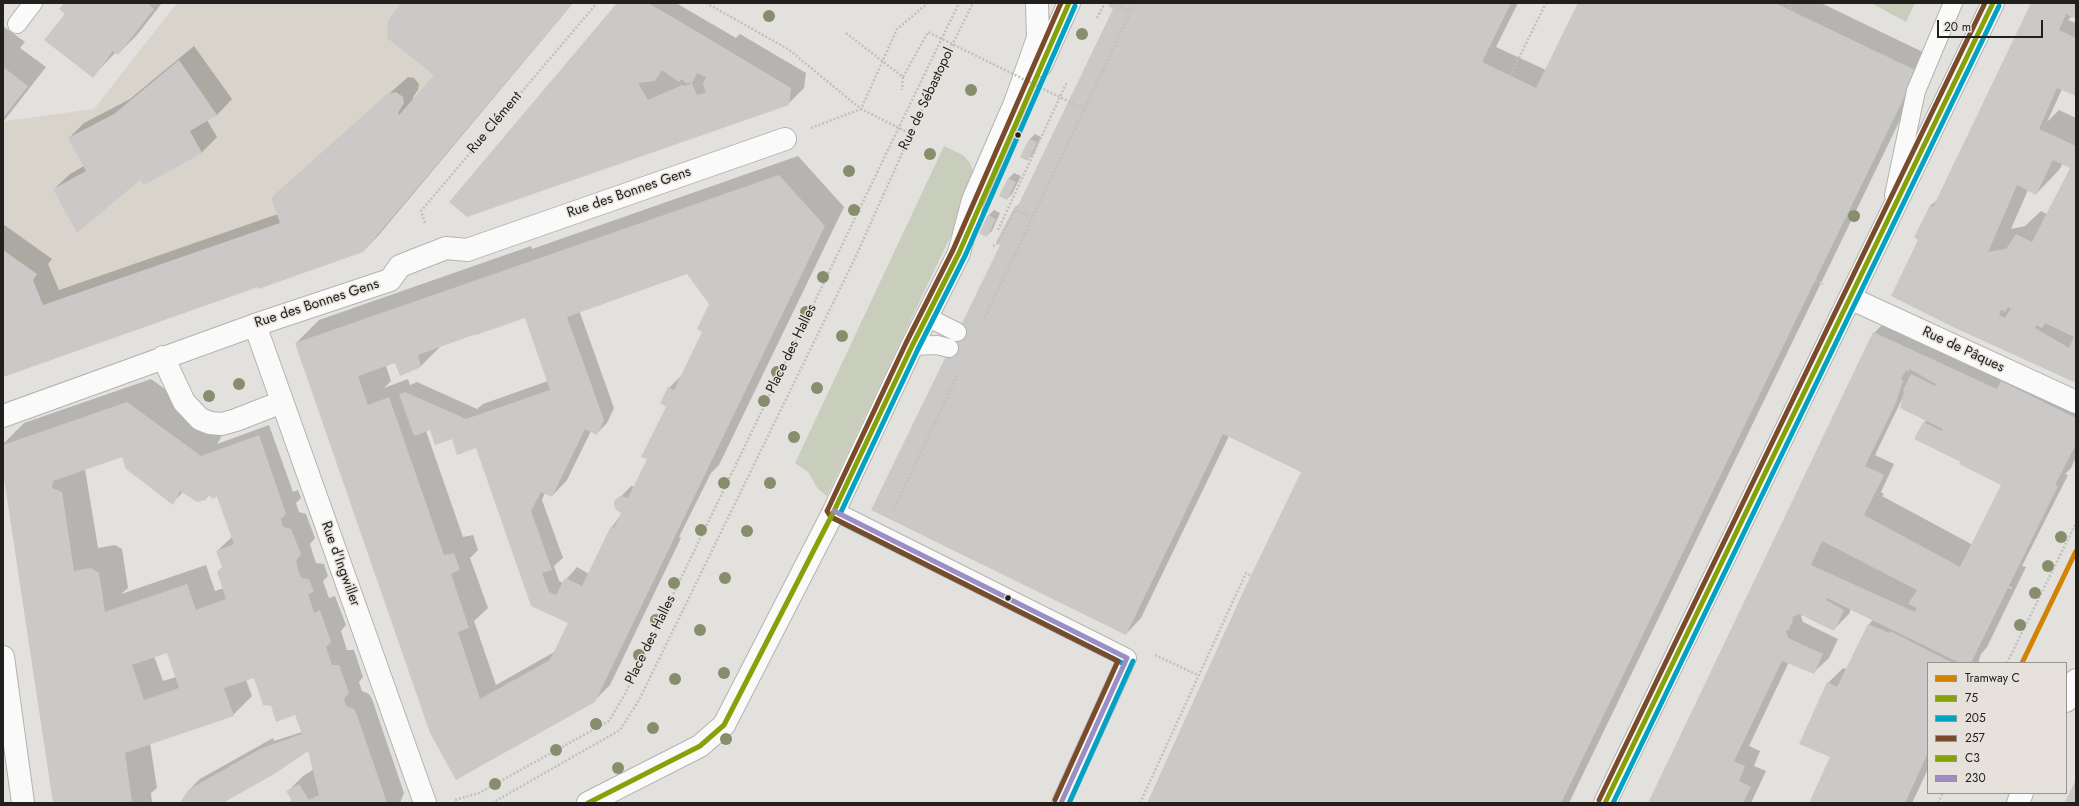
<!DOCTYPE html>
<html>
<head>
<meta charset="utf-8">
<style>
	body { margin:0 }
	#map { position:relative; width:2079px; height:806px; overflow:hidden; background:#e3e1de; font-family:Jost,sans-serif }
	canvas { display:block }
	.frame { position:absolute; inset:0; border:4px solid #21201d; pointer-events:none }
	.legend { position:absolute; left:1927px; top:662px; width:140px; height:132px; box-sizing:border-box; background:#e6e2db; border:1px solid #97948f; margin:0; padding:5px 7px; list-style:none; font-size:12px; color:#21201d }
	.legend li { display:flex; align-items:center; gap:8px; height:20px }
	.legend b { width:20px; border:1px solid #97948f }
	.scale { position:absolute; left:1937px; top:20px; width:106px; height:18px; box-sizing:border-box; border:2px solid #21201d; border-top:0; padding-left:5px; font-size:12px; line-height:14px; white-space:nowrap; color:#21201d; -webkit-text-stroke:3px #e6e2db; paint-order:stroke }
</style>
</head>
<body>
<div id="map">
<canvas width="2079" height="806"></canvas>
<div class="frame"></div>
<ul class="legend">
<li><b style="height:5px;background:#d38304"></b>Tramway C</li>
<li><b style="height:5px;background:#86a209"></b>75</li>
<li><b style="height:5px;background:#02a2c5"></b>205</li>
<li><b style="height:5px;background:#7a4b2a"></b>257</li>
<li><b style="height:5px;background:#86a209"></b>C3</li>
<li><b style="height:5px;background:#9b8ec4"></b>230</li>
</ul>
<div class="scale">20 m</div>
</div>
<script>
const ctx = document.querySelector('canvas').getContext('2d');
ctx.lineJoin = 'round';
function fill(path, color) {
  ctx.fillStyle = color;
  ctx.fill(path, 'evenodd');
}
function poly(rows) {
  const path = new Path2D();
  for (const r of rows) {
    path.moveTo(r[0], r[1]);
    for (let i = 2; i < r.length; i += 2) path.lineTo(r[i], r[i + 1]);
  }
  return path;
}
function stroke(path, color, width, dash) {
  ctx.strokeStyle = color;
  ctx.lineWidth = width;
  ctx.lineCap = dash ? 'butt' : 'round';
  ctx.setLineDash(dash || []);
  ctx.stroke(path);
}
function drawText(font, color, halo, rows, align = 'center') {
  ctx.font = font + ' Jost,sans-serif';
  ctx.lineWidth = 3;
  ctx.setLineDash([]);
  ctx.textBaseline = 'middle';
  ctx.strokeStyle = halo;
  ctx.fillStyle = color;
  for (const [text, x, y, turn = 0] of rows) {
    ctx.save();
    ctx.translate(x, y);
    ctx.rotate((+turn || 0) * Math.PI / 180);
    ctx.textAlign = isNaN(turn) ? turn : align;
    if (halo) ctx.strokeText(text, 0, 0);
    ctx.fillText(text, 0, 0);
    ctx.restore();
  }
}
fill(poly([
	[177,3,573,3,363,252,258,289,257,287,3,377,3,124,5,121,94,109]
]), '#d8d4cb');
fill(poly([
	[1871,3,1915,3,1906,22],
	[944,146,963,155,970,163,975,176,973,189,827,496,818,489,808,472,795,463]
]), '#c9cdbb');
fill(poly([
	[65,3,162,3,137,35,118,54,116,52,93,76,66,14],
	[402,3,573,3,378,236,363,251,259,286,3,376,3,224,52,259,48,264,59,290,278,214,272,198,288,183,408,77,414,78,419,84,418,90,413,97,414,100,436,75],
	[618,3,676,3,736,38,740,34,806,73,804,88,788,104,467,216],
	[1111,3,1518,3,1496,47,1546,70,1579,3,1821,3,1931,56,1569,803,1149,803,1302,472,1229,436,1141,618,1126,634,1002,244,1016,207,1022,201,1114,8],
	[2033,3,2076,3,2076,18,2072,16,2068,20,2076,23,2076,95,2062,89,2047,122,2059,110,2076,118,2076,382,2020,356,1916,237,1930,206,1938,199],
	[2063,163,2072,167,2047,214,2041,211,2025,226,2011,229,2028,190,2036,194,2059,170],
	[3,26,25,42,20,48,46,67,3,122],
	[194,46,232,99,217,115,207,120,217,137,202,152,144,183,140,178,54,189,70,174,84,166,69,138,84,123,130,99],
	[1035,134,1041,137,1033,155,1027,160,1021,157,1030,139],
	[798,156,844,207,719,465,711,473,679,537,681,538,610,685,594,701,457,778,296,343,319,320,531,246,532,249],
	[687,273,710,304,704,331,682,375,669,388,668,406,648,459,635,487,631,486,614,504,617,510,622,513,612,527,589,574,577,567,563,583,559,581,554,566,563,558,542,500,545,493,552,496,567,480,591,431,597,433,607,423,614,408,579,310],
	[526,317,548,381,483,404,477,409,417,382,410,385,408,379,384,388,391,381,386,366,396,362,421,366,441,346],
	[431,429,477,446,532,606,569,623,556,651,496,685,474,621,488,608,470,558,478,550,473,535,463,537,426,431],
	[1014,173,1021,176,1012,194,1007,199,1000,196,1009,178],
	[994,210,1000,213,992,231,986,236,980,233,989,215],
	[1885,322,2076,395,2076,457,2071,468,2065,474,2068,475,2022,566,2026,567,1987,647,1981,654,1978,663,1928,663,1928,769,1912,803,1810,803,1831,757,1828,683,1843,668,1847,669,1869,624,1873,620,1851,609,1849,614,1834,629,1803,615,1801,616,1803,622,1838,639,1829,658,1813,673,1789,662,1749,746,1760,751,1754,766,1766,771,1751,803,1649,803,1874,333],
	[1902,399,1926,420,1924,423,1962,461,2002,484,1973,545,1882,496,1884,494,1881,492,1894,464,1875,455],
	[1962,563,2012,588,2012,589,1961,565],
	[151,379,224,432,217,444,269,425,293,492,298,490,301,498,296,503,299,512,306,514,315,538,310,544,313,554,316,563,324,564,328,576,323,581,329,598,335,596,346,625,341,631,347,650,354,650,363,677,359,682,362,691,369,694,372,699,404,793,400,803,288,803,293,800,288,791,303,776,314,769,308,750,221,803,181,803,189,790,200,779,273,738,274,741,302,732,296,714,272,705,255,677,246,680,252,696,233,715,150,743,157,788,151,793,152,803,54,803,3,465,3,444,24,423],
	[123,456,172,503,183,492,205,500,210,494,218,496,233,536,217,551,223,567,224,588,215,591,206,565,121,594,128,588,122,549,115,545,98,548,85,469],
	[168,652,176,677,163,681,154,656]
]), '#0003');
fill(poly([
	[64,3,151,3,149,5,154,9,118,55,113,51,93,78,44,40,65,14,59,9],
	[401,3,573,3,363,252,258,289,258,287,3,377,3,250,37,274,33,280,43,305,280,223,271,198,387,94,396,92,403,97,404,103,398,113,399,115,434,75,387,38,388,20],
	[617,3,648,3,696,31,791,88,789,105,467,217,449,202],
	[662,70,679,82,681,79,686,83,692,83,685,86,682,85,648,100,638,83,655,81],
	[697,73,706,77,703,84,706,93,697,95,692,83],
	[1110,3,1511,3,1482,62,1536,88,1578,3,1775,3,1917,71,1561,803,1147,803,1244,590,1301,472,1223,434,1126,635,871,510,1000,245,996,242,1015,206,1017,208,1113,9,1108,6],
	[2031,3,2076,3,2076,19,2066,14,2059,30,2076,38,2076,96,2057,88,2039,129,2076,146,2076,383,1953,327,1891,296,1918,240,1914,237,1930,206,1933,207],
	[2053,160,2070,168,2032,242,2016,234,2006,249,1988,252,2017,185,2036,195],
	[2008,307,2011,309,2005,318,1999,315,2001,310,2005,312],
	[2045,323,2074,337,2069,348,2035,328,2036,325,2042,328],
	[179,60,217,115,190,131,202,153,144,185,140,180,77,233,53,189,86,171,68,138,114,114],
	[3,67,28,86,3,118],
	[1029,139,1037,142,1028,161,1020,157],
	[779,175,825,226,595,702,456,780,430,733,295,343],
	[687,274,709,304,697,329,702,332,674,390,668,387,660,403,666,407,641,457,647,459,628,498,620,496,614,501,615,509,621,513,614,528,611,526,582,586,565,578,556,595,549,592,542,573,552,570,531,511,541,492,552,497,585,429,597,435,604,420,567,317],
	[525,318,550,390,466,419,405,392,399,394,414,436,430,430,435,445,452,439,457,455,476,448,531,606,568,623,550,660,480,699,458,632,469,628,451,574,460,570,454,553,444,555,389,397,368,405,358,376,395,363,400,376,421,367,418,355,475,334,476,335],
	[1008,178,1016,182,1007,200,999,196],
	[988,215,996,219,987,237,979,233],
	[1873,332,1997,389,2001,381,2076,418,2076,444,2055,485,2058,486,1971,663,1960,663,1827,598,1826,600,1844,610,1834,631,1799,614,1792,617,1793,620,1789,630,1786,630,1788,638,1823,654,1814,674,1782,661,1734,761,1745,766,1739,781,1751,787,1743,803,1648,803],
	[1910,369,1936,384,1935,386,1911,374,1903,390,1904,391,1900,408,1943,429,1942,431,1923,422,1914,439,1961,462,1959,464,2001,485,1960,567,1864,515,1884,475,1865,466,1895,405,1903,381,1901,379,1906,370,1908,372],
	[1822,541,1917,590,1908,604,1917,608,1915,612,1811,565],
	[127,402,201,456,259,435,286,514,281,519,283,527,291,529,301,554,296,561,298,569,301,578,309,579,314,592,308,594,314,613,320,610,331,642,326,647,332,665,339,665,349,693,344,698,346,706,354,709,357,715,387,803,293,803,286,791,299,784,309,800,319,795,308,751,276,773,223,803,180,803,188,790,262,748,302,734,295,715,276,722,271,706,263,705,254,678,224,688,234,716,125,753,132,803,53,803,3,472,3,445],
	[122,457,126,469,173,505,180,491,197,502,205,500,209,494,212,499,217,497,234,544,216,551,222,567,217,572,226,599,196,610,187,584,105,612,99,573,91,568,74,571,62,492,52,488,53,481],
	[167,653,179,688,144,700,132,665],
	[1868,624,1889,633,1890,631,1953,663,1928,663,1928,753,1905,803,1809,803,1830,757,1799,744,1827,682,1837,687],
	[2076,779,2076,803,2064,803,2069,794]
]), '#cbc9c7');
const service = poly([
	[17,24,33,3],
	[1894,195,1916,91,1953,3],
	[927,317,957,332],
	[912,346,937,345,949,348],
	[834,511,1127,658,1061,803]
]);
const pedestrian = poly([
	[1850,298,2076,402],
	[255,325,390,280,400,266,446,248,467,250,785,139]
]);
const minor = poly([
	[1041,65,1069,3],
	[163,357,184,402,200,419,210,423,222,424,236,420,282,402],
	[3,416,255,325,425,803],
	[3,657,23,803],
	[588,803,700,746,724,725,834,511,912,346,959,253,973,200,1015,103,1038,38,1037,3],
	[1605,803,1993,3]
]);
const tertiary = poly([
	[2066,701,2076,680],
	[2018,803,2022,793]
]);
stroke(service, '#b4b3b0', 20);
stroke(pedestrian, '#b4b3b0', 24);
stroke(minor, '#b4b3b0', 24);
stroke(tertiary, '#b4b3b0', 24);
stroke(poly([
	[706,3,788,49,861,109,911,134],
	[1113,3,1131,12],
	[1789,3,1791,11],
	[1097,18,1105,3],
	[846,33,903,77,902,90],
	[1510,76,1546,3],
	[811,128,861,109,897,29,928,3],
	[425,223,421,211,597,3],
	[998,230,1067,82],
	[993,246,998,243,1015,210,1032,218],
	[1815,280,1823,284],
	[983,321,1135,3],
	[893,511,958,374],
	[1155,655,1198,675],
	[2007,663,2076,523],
	[455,800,479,793,609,721,625,694,959,3],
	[492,803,620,730,639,700,855,258,940,69,973,3],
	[1140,803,1246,573,1251,576],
	[1938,803,1943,793]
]), '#c0c0be', 2.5, [2, 2]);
stroke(service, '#fbfafa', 18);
stroke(pedestrian, '#fbfafa', 22);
stroke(minor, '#fbfafa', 22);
stroke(tertiary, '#fbfafa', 22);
stroke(poly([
	[903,77,928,32,1084,109]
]), '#c0c0be', 2.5, [2, 2]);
stroke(poly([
	[1605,803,1993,3]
]), '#86a209', 5);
stroke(poly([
	[840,514,918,349,965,256,1075,6],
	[831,517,1124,664],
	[1069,803,1133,661],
	[1613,803,1999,6]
]), '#02a2c5', 5);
stroke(poly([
	[1055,800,1118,661,831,517,827,511,906,343,953,250,1061,3],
	[1599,800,1985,3]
]), '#7a4b2a', 5);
stroke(poly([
	[588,803,700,746,724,725,834,511,912,346,959,253,1069,3]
]), '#86a209', 5);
stroke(poly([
	[834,511,1127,658],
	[1061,803,1127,658]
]), '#9b8ec4', 5);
stroke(poly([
	[2022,663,2076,551]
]), '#d38304', 5);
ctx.fillStyle = '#888d6e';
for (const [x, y] of [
	[769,16],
	[1082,34],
	[971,90],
	[930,154],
	[849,171],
	[854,210],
	[1854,216],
	[823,277],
	[806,312],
	[842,336],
	[777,372],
	[239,384],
	[817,388],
	[209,396],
	[764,401],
	[794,437],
	[724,483],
	[770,483],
	[701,530],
	[747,531],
	[2061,537],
	[2048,566],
	[725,578],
	[674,583],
	[2035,593],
	[656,620],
	[2020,625],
	[700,630],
	[639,655],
	[724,673],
	[675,679],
	[596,724],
	[653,728],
	[726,739],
	[556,750],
	[618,768],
	[495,784]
]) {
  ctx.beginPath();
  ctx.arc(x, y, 6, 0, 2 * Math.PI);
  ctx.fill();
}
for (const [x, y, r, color] of [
	[1018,135,3.5,"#21201d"],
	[1008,598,3.5,"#21201d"]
]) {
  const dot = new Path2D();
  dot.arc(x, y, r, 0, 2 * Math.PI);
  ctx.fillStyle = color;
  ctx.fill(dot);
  stroke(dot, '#e6e2db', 1.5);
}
drawText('14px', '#21201d', '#e6e2db', [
	["Rue de Sébastopol",927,99,-65],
	["Rue Clément",495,123,-50],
	["Rue des Bonnes Gens",629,193,-19],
	["Rue des Bonnes Gens",317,304,-18],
	["Place des Halles",792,349,-64],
	["Rue de Pâques",1963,350,25],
	["Rue d'Ingwiller",340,564,70],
	["Place des Halles",651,640,-64]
]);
</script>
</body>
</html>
